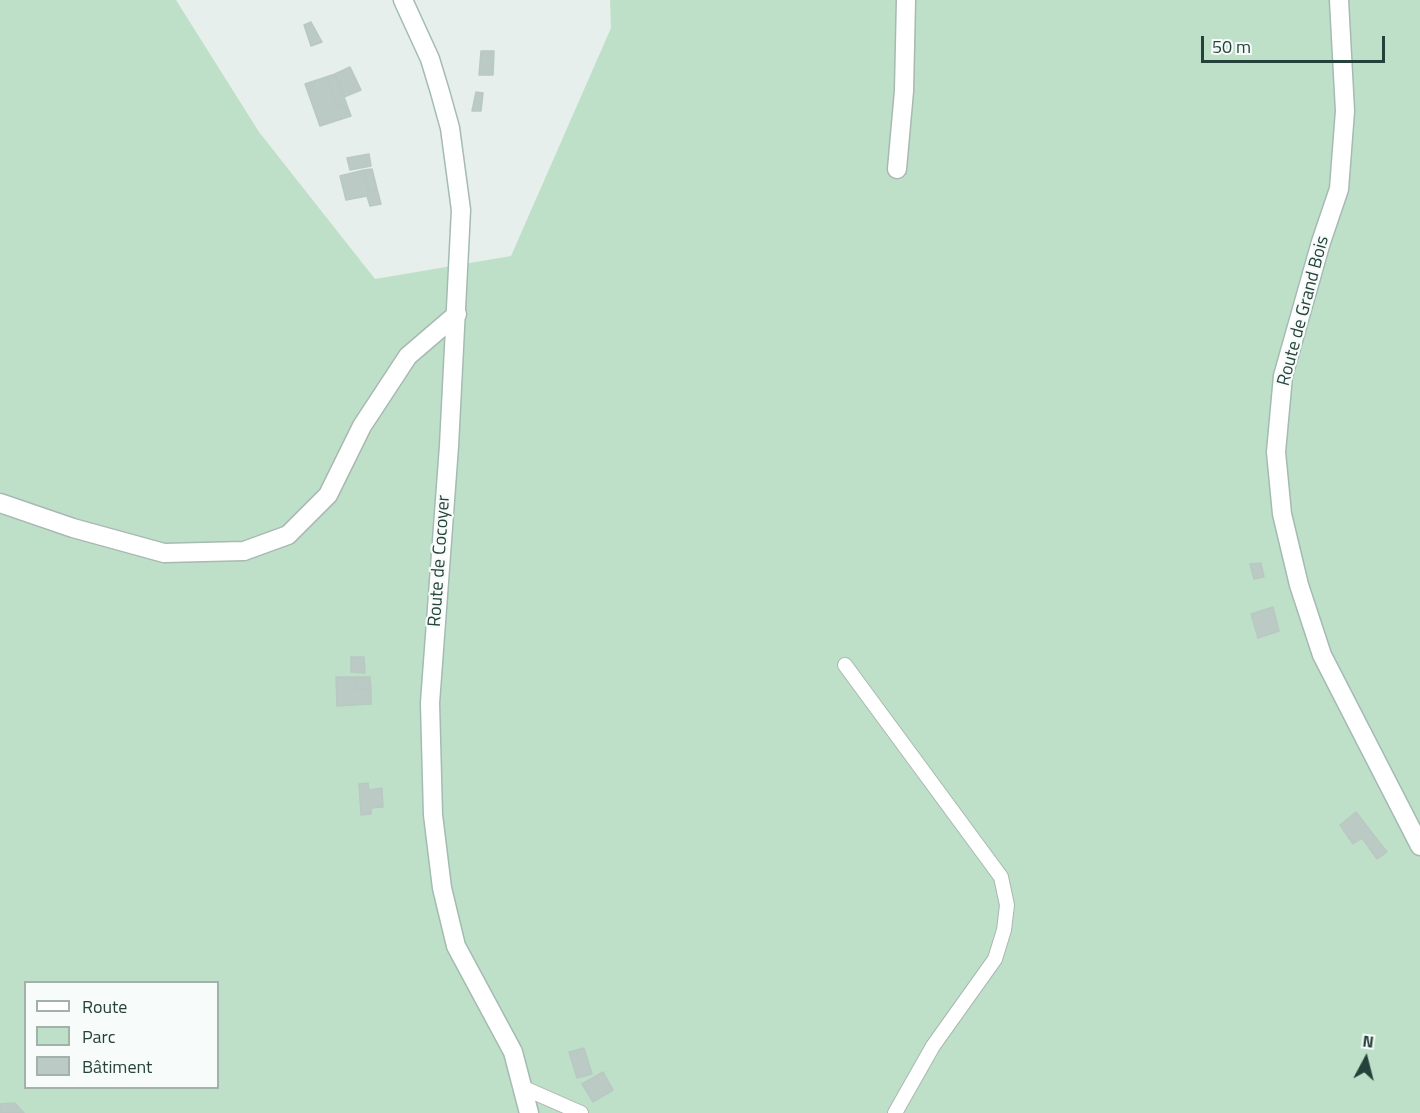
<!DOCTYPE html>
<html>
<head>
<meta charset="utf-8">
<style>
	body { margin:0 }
	#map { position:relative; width:1420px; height:1113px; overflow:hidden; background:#e6efeb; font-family:"Titillium Web",sans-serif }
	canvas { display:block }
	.legend { position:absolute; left:24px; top:981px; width:195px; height:108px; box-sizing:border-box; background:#f7fbf9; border:2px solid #a3b1ad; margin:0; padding:8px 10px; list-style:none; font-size:18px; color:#24423a }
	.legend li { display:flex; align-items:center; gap:12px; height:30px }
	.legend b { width:30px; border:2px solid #a3b1ad }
	.north { position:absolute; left:1336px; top:1029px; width:60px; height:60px; -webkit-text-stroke:4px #f7fbf9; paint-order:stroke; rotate:7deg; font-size:16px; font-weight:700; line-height:24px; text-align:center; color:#24423a }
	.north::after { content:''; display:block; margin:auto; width:21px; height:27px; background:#24423a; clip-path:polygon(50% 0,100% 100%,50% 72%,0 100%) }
	.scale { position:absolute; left:1201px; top:36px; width:184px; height:27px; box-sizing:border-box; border:3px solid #24423a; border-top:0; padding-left:8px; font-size:18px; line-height:21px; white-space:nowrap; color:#24423a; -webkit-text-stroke:4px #f7fbf9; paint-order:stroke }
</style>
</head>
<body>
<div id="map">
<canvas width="1420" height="1113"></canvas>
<ul class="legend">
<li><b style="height:8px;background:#fff"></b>Route</li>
<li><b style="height:16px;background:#bfe0c8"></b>Parc</li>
<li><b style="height:16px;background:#bbcac4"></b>Bâtiment</li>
</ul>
<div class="north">N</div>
<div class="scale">50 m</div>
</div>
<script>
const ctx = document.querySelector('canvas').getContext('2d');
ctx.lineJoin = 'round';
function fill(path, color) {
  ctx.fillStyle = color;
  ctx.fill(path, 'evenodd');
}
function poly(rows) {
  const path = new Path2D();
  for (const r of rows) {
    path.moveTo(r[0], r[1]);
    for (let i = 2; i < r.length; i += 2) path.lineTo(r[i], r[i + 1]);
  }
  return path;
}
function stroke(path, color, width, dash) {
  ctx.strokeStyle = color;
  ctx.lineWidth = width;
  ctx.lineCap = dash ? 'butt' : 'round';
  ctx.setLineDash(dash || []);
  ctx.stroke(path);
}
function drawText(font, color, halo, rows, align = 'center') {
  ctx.font = font + ' "Titillium Web",sans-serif';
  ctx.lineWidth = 4.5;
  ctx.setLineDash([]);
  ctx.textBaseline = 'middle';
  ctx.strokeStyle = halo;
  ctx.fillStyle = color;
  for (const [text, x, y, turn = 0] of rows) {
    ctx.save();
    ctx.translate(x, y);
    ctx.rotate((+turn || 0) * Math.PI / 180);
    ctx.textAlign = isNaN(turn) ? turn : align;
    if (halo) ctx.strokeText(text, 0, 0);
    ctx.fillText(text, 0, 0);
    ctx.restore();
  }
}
fill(poly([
	[0,0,176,0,259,132,375,279,511,256,611,28,610,0,1420,0,1420,1113,0,1113],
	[26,982,218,982,218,1088,26,1088]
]), '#bfe0c8');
const building = poly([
	[311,22,322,42,311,46,304,25,311,22],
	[481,51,494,51,493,75,479,75,481,51],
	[350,67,361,90,344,97,335,74,350,67],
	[335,74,344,97,351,116,342,104,338,107,326,77,335,74],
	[326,77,338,107,342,104,351,116,320,126,305,84,326,77],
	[476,92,483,93,481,111,472,111,476,92],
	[369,154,371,166,350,170,347,158,369,154],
	[372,169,377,189,369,192,364,170,372,169],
	[364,170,369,192,377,189,381,204,370,206,367,196,346,200,340,176,364,170],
	[1261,563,1264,577,1254,579,1250,564,1261,563],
	[1273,607,1279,631,1258,638,1251,614,1273,607],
	[351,657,364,657,365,673,351,672,351,657],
	[336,677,356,677,356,689,371,689,371,704,337,706,336,677],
	[356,677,370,677,371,689,356,689,356,677],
	[368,783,369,790,382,788,383,807,371,808,371,814,361,815,359,784,368,783],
	[1356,812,1387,852,1377,859,1362,838,1353,844,1340,825,1356,812],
	[584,1048,592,1074,577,1078,569,1052,584,1048],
	[603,1072,613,1090,593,1102,582,1084,603,1072],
	[15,1103,24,1113,0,1113,0,1104,15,1103]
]);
fill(building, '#bbcac4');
stroke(building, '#b8c9c2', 1.5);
const service = poly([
	[845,665,1001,877,1007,905,1004,930,995,959,933,1046,895,1113],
	[524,1088,581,1113]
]);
const minor = poly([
	[897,169,904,91,906,0],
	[0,503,73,528,164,553,244,551,288,535,328,495,362,426,408,356,457,314]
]);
const secondary = poly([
	[403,0,430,59,440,92,450,128,461,210,449,446,430,703,433,815,442,888,456,946,513,1052,529,1113],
	[1339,0,1345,111,1339,189,1321,242,1283,376,1276,452,1282,514,1299,585,1322,655,1420,846]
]);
stroke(service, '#a8b8b2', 16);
stroke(minor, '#a8b8b2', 21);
stroke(secondary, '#a4bbb3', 21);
stroke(service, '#fff', 14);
stroke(minor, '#fff', 18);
stroke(secondary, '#fff', 18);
drawText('18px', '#24423a', '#f7fbf9', [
	["Route de Grand Bois",1304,311,-75],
	["Route de Cocoyer",440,561,-86]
]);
</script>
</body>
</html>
